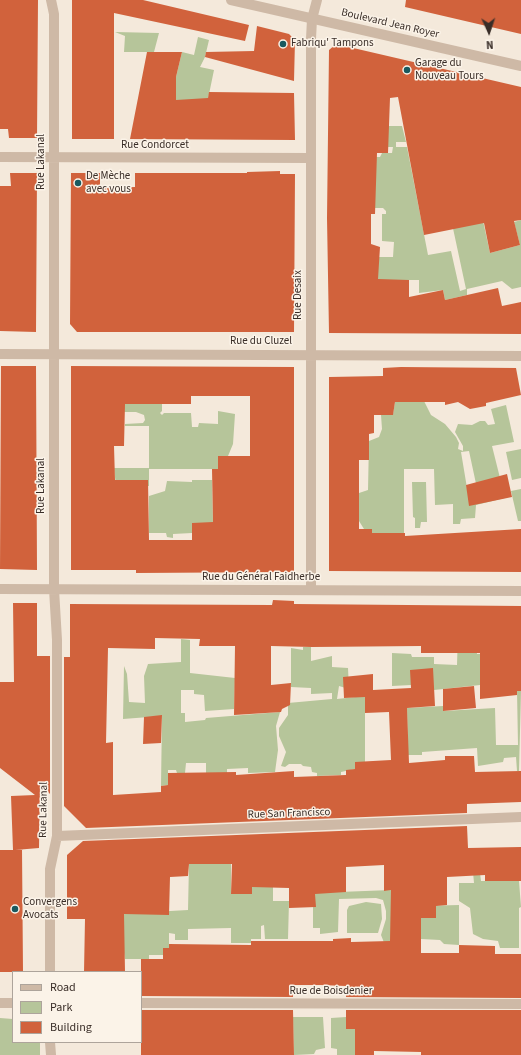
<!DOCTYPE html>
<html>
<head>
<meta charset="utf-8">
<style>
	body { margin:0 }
	#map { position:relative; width:521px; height:1055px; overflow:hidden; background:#f4e9db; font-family:"Source Sans 3",sans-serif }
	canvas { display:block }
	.legend { position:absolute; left:12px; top:971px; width:130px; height:72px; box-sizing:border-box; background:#fbf3e8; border:1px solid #ada49b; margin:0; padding:5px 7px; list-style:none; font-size:12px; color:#392d27 }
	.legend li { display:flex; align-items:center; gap:8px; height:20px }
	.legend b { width:20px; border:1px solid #ada49b }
	.north { position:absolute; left:469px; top:12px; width:40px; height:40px; -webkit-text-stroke:3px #fbf3e8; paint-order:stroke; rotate:177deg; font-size:11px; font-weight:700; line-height:16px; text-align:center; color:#392d27 }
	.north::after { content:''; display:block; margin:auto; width:14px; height:18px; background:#392d27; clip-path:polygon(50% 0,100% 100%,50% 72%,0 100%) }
</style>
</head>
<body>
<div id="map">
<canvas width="521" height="1055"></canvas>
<ul class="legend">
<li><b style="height:5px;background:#ceb9a6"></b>Road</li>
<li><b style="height:11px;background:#b6c59a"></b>Park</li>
<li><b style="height:11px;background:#d1623c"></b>Building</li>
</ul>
<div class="north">N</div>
</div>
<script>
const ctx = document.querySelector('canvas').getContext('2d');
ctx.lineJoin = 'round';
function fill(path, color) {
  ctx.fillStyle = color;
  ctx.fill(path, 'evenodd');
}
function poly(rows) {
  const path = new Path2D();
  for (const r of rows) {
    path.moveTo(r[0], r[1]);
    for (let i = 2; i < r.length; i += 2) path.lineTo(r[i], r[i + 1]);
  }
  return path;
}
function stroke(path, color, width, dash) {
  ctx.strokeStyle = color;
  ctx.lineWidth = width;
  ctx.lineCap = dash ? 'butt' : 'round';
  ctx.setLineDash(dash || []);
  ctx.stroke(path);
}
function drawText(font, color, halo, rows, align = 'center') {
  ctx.font = font + ' "Source Sans 3",sans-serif';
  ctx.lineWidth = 3;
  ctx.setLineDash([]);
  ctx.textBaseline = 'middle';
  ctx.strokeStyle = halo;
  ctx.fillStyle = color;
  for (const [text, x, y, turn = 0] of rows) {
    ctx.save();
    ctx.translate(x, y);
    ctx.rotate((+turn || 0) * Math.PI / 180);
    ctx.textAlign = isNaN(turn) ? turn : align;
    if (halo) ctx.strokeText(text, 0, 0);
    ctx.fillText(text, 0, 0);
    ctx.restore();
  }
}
fill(poly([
	[115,32,159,33,154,52,124,52,125,36],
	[198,37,209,40,205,57,200,67,214,70,208,99,195,116,165,99,176,98,176,77,182,52,194,55],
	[370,126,402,126,406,142,396,142,396,147,407,147,428,255,451,251,460,291,466,289,448,205,478,198,490,253,520,245,514,222,521,220,521,287,512,289,502,281,467,289,467,295,445,300,443,290,419,293,419,280,369,280,370,257,393,257,394,242,382,241,382,214,386,214,386,211,383,208,370,208,374,157,380,157,382,153,392,153,393,147,371,147],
	[418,389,431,415,445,424,456,437,459,443,458,449,463,451,463,446,455,432,458,424,472,425,480,421,485,421,488,425,495,424,491,409,506,405,514,442,492,446,505,498,476,505,475,518,461,519,460,524,453,524,453,504,435,505,434,469,404,469,404,537,372,537,372,529,364,529,359,521,359,493,368,490,369,441,379,437,382,429,381,415,393,414,395,402,417,402],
	[469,451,478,493,468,494,461,452],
	[149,390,149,404,162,404,162,411,160,413,162,415,164,413,191,413,192,427,198,427,199,423,218,424,218,411,235,414,233,444,228,456,218,456,218,469,149,469,149,486,116,486,114,468,149,468,149,426,125,426,125,424,143,423,145,420,144,415,136,412,118,412,117,403],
	[521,449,521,478,512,480,506,452],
	[192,480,212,480,213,523,192,523,192,533,173,534,173,538,167,537,166,533,149,533,149,496,165,491,167,481,192,482],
	[412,482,426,482,427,522,421,522,420,528,415,528,415,518,413,517],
	[521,489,521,521,518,521,511,491],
	[458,632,476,644,477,654,480,654,480,685,434,690,411,685,392,686,392,653,411,654,412,657,434,657,434,664,457,665],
	[181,639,190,640,190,673,235,678,234,709,205,711,204,695,194,694,194,690,181,690,181,713,185,713,185,722,205,720,206,718,280,712,276,726,278,750,275,772,248,773,248,768,227,769,227,774,206,775,206,763,186,763,185,773,177,773,176,770,168,770,168,785,161,786,162,716,123,719,124,666,127,674,129,702,145,703,144,676,148,664,181,662],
	[303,647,311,647,311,661,332,656,332,667,348,668,349,689,339,686,337,699,365,696,365,762,355,769,341,772,341,775,317,776,317,773,312,772,311,767,303,766,301,764,289,764,285,767,281,766,286,752,279,736,279,728,288,715,288,703,332,699,332,693,311,694,311,688,291,687,291,648,303,650],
	[517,691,521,691,519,771,517,771,516,757,504,758,503,762,478,766,477,748,422,752,422,755,408,755,407,708,443,706,444,711,495,708,496,745,518,745],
	[231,858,231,894,252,894,252,887,256,887,273,874,273,901,289,901,288,939,265,939,264,925,261,926,261,939,251,939,251,943,231,943,231,928,188,929,188,940,175,940,175,934,169,933,169,948,163,948,163,955,149,955,149,959,125,959,118,914,188,910,189,864,198,864,199,860],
	[473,872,480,873,481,881,519,881,521,907,519,908,519,948,500,948,498,941,483,939,473,934,470,908,459,901,459,883,474,883],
	[315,889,339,892,391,890,391,915,421,906,459,905,459,945,444,944,440,940,421,939,385,945,381,935,386,919,386,911,383,900,376,898,339,899,338,932,320,934,320,928,313,928,313,900,315,900],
	[366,902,381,904,382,919,378,933,347,933,347,910,349,906],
	[293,1017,323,1017,325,1048,316,1050,314,1054,294,1055],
	[346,1017,346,1029,355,1029,355,1055,337,1055,337,1049,331,1048,331,1018],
	[0,1018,13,1019,13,1042,40,1042,40,1055,0,1055]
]), '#b6c59a');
fill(poly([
	[0,0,38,0,37,138,9,138,8,129,0,129],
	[72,0,143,0,249,25,245,41,114,13,114,139,72,139],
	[406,0,521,0,521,34,405,7],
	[257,26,289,34,295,40,294,81,205,57,206,52,254,51],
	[336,44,521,87,521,220,514,221,520,245,490,253,484,223,424,235,398,97,390,98,388,153,377,153,375,214,371,214,371,244,380,247,378,279,409,280,409,297,443,290,445,300,498,288,502,306,521,302,521,334,329,333,327,218,329,50],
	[147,52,182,52,176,77,176,100,208,98,209,92,294,93,295,140,130,139],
	[280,171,280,174,295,174,294,332,77,332,70,324,71,173,100,173,100,188,135,187,135,173,247,173,247,172],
	[10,173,37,173,36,332,0,331,0,186,11,186],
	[1,366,36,366,37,570,0,569],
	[71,366,294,367,294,572,136,573,136,570,71,570],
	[191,396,250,396,250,456,218,456,218,469,212,469,213,522,192,523,192,540,149,540,148,480,115,480,114,446,124,446,125,404,191,404],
	[401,367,516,368,521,395,486,403,486,406,470,409,458,402,445,405,445,402,395,402,393,415,374,415,374,433,369,434,369,460,359,460,359,529,372,529,372,533,405,533,405,536,521,529,521,572,329,571,329,377,383,376,383,368],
	[507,474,512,497,469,506,466,485],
	[273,600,294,601,294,604,521,606,521,691,517,691,517,695,480,699,480,653,421,653,421,646,312,647,271,646,271,685,291,683,290,705,282,709,281,712,234,715,235,646,199,646,200,639,155,638,155,649,108,648,106,743,113,742,113,795,161,792,161,786,168,785,168,773,236,772,236,775,294,771,294,777,346,775,346,770,355,769,355,762,391,760,389,712,365,713,365,697,344,698,343,677,373,674,373,690,411,688,410,670,433,668,435,706,407,708,409,763,445,760,445,756,474,756,475,772,521,771,521,802,467,804,467,813,86,828,64,806,64,657,70,657,70,604,272,605],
	[13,603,37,603,37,656,50,656,50,794,40,783,39,848,15,850,22,849,23,972,0,972,0,850,13,850,11,796,35,795,0,768,0,682,14,682],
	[474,686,476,708,443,711,443,689],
	[162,715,161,743,143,744,144,717],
	[467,826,468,848,521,847,521,881,485,881,485,875,447,877,447,905,436,906,436,918,421,918,421,953,459,953,459,945,495,946,495,954,521,954,521,998,346,997,346,986,321,985,293,985,293,997,141,996,141,959,163,959,163,948,169,948,169,944,251,945,251,941,333,941,333,939,351,938,351,942,390,941,391,890,384,891,384,865,346,867,346,892,315,894,316,907,289,908,289,888,252,887,252,894,231,894,232,864,189,864,188,876,170,877,169,915,124,914,125,972,84,972,85,919,67,919,67,855,83,841],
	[141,1010,293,1010,294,1055,141,1055],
	[346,1010,521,1010,521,1055,421,1055,421,1052,374,1051,374,1055,355,1055,355,1029,346,1029]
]), '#d1623c');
stroke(poly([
	[0,157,311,158],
	[0,354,521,356],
	[0,589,521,591],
	[311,590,311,39,312,19,317,0],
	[57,836,521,817],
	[50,972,50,869,57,836,57,640,54,589,54,14,51,0],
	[50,1042,51,1055]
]), '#ceb9a6', 10);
stroke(poly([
	[231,0,521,66],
	[0,1003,13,1003],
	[141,1003,521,1004]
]), '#ceb9a6', 10);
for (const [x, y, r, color] of [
	[283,44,4,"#19595f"],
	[407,70,4,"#19595f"],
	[78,183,4,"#19595f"],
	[15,909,4,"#19595f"]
]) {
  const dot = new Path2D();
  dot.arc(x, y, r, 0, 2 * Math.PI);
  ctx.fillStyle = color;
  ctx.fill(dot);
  stroke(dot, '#fbf3e8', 1.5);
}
drawText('11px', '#392d27', '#fbf3e8', [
	["Boulevard Jean Royer",390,24,13],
	["Rue Condorcet",155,146],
	["Rue Lakanal",42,162,-90],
	["Rue Desaix",299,295,-90],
	["Rue du Cluzel",261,342],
	["Rue Lakanal",42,486,-90],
	["Rue du Général Faidherbe",261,578],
	["Rue Lakanal",44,810,-89],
	["Rue San Francisco",289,814,-2],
	["Rue de Boisdenier",331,992]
]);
drawText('11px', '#392d27', '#fbf3e8', [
	["Fabriqu' Tampons",291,44],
	["Garage du",415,64],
	["Nouveau Tours",415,77],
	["De Mèche",86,177],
	["avec vous",86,190],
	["Convergens",23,903],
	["Avocats",23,916]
], 'left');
</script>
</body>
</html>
